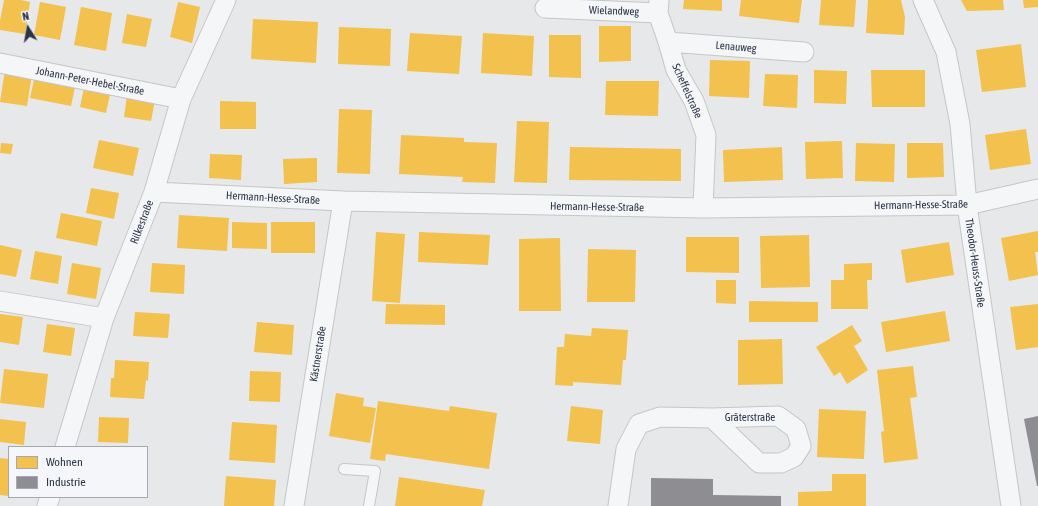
<!DOCTYPE html>
<html>
<head>
<meta charset="utf-8">
<style>
	body { margin:0 }
	#map { position:relative; width:1038px; height:506px; overflow:hidden; background:#e6e8ea; font-family:"Asap Condensed",sans-serif }
	canvas { display:block }
	.legend { position:absolute; left:8px; top:446px; width:140px; height:52px; box-sizing:border-box; background:#f4f6f9; border:1px solid #a4a8b1; margin:0; padding:5px 7px; list-style:none; font-size:12px; color:#2b3445 }
	.legend li { display:flex; align-items:center; gap:8px; height:20px }
	.legend b { width:20px; border:1px solid #a4a8b1 }
	.north { position:absolute; left:8px; top:8px; width:40px; height:40px; -webkit-text-stroke:3px #f4f6f9; paint-order:stroke; rotate:349deg; font-size:11px; font-weight:700; line-height:16px; text-align:center; color:#2b3445 }
	.north::after { content:''; display:block; margin:auto; width:14px; height:18px; background:#2b3445; clip-path:polygon(50% 0,100% 100%,50% 72%,0 100%) }
</style>
</head>
<body>
<div id="map">
<canvas width="1038" height="506"></canvas>
<ul class="legend">
<li><b style="height:11px;background:#f2c14e"></b>Wohnen</li>
<li><b style="height:11px;background:#8d8d92"></b>Industrie</li>
</ul>
<div class="north">N</div>
</div>
<script>
const ctx = document.querySelector('canvas').getContext('2d');
ctx.lineJoin = 'round';
function fill(path, color) {
  ctx.fillStyle = color;
  ctx.fill(path, 'evenodd');
}
function poly(rows) {
  const path = new Path2D();
  for (const r of rows) {
    path.moveTo(r[0], r[1]);
    for (let i = 2; i < r.length; i += 2) path.lineTo(r[i], r[i + 1]);
  }
  return path;
}
function stroke(path, color, width, dash) {
  ctx.strokeStyle = color;
  ctx.lineWidth = width;
  ctx.lineCap = dash ? 'butt' : 'round';
  ctx.setLineDash(dash || []);
  ctx.stroke(path);
}
function drawText(font, color, halo, rows, align = 'center') {
  ctx.font = font + ' "Asap Condensed",sans-serif';
  ctx.lineWidth = 4;
  ctx.setLineDash([]);
  ctx.textBaseline = 'middle';
  ctx.strokeStyle = halo;
  ctx.fillStyle = color;
  for (const [text, x, y, turn = 0] of rows) {
    ctx.save();
    ctx.translate(x, y);
    ctx.rotate((+turn || 0) * Math.PI / 180);
    ctx.textAlign = isNaN(turn) ? turn : align;
    if (halo) ctx.strokeText(text, 0, 0);
    ctx.fillText(text, 0, 0);
    ctx.restore();
  }
}
fill(poly([
	[4,0,21,0,30,2,25,34,0,30,0,21],
	[684,0,722,0,722,11,683,9],
	[741,0,802,0,799,23,739,16],
	[821,0,856,0,854,27,819,25],
	[868,0,901,0,905,17,904,35,866,33],
	[961,0,1003,0,1004,10,967,11],
	[1023,0,1038,0,1038,7,1024,8],
	[40,2,66,7,60,40,34,35],
	[178,2,200,7,192,43,170,37],
	[81,7,112,13,106,51,74,45],
	[127,14,152,19,146,47,122,43],
	[253,19,318,22,316,63,251,59],
	[599,26,631,26,631,61,599,62],
	[339,27,391,29,390,66,338,64],
	[410,33,462,36,459,74,407,71],
	[483,33,534,36,532,76,481,73],
	[549,35,581,35,581,78,549,77],
	[1021,44,1026,87,982,92,976,50],
	[710,60,750,61,749,98,709,96],
	[5,70,32,74,27,106,0,102],
	[814,70,847,71,846,104,814,103],
	[871,70,925,70,925,107,872,107],
	[765,74,798,75,797,108,763,106],
	[35,75,76,83,71,106,30,98],
	[606,81,659,81,658,116,605,115],
	[85,83,111,90,106,113,80,107],
	[127,96,155,100,151,121,124,117],
	[220,101,256,102,256,129,220,129],
	[339,109,372,110,370,174,337,173],
	[517,121,549,122,547,183,514,182],
	[1026,129,1031,164,990,170,985,135],
	[401,135,464,138,464,142,497,143,495,183,462,182,463,177,399,174],
	[99,140,139,148,133,176,93,168],
	[842,141,843,178,806,179,805,142],
	[1,143,13,144,11,154,0,153],
	[856,143,895,144,894,182,855,181],
	[907,143,943,143,944,177,907,178],
	[570,147,681,149,681,181,569,180],
	[782,147,783,180,724,182,723,150],
	[210,154,242,155,241,180,209,178],
	[317,158,317,182,284,184,283,159],
	[91,188,119,193,114,219,86,213],
	[61,213,102,221,97,246,56,238],
	[179,215,229,218,227,251,177,248],
	[232,222,267,223,267,249,232,248],
	[271,222,315,222,315,253,271,253],
	[1038,231,1038,252,1035,252,1038,275,1009,281,1001,238],
	[376,232,405,234,400,303,372,301],
	[419,232,490,235,488,265,418,262],
	[809,235,810,287,761,288,760,236],
	[686,237,739,237,739,273,686,272],
	[560,238,561,311,519,311,519,239],
	[949,242,954,275,906,283,901,250],
	[0,245,22,250,16,277,0,274],
	[588,249,636,250,635,302,587,302],
	[35,251,62,256,58,284,30,279],
	[72,263,101,268,96,299,67,294],
	[152,263,185,265,184,294,150,292],
	[872,263,872,280,867,280,868,309,831,309,831,280,844,280,844,264],
	[716,280,736,280,736,304,716,303],
	[749,301,818,302,818,322,749,322],
	[386,304,445,305,445,325,385,324],
	[1038,304,1038,347,1016,350,1010,307],
	[945,311,950,341,886,352,881,322],
	[135,312,170,314,168,338,133,336],
	[0,314,23,317,19,345,0,342],
	[257,322,294,325,292,355,254,352],
	[47,324,75,328,71,356,43,352],
	[852,325,862,341,854,346,868,370,847,384,840,372,834,376,816,347],
	[592,328,628,330,626,360,623,360,621,385,573,382,573,386,555,385,557,347,564,347,565,334,591,336],
	[782,339,783,384,738,385,738,340],
	[115,360,149,362,148,381,146,380,144,399,110,397,111,378,114,378],
	[913,366,917,397,910,398,918,459,884,463,881,432,884,431,877,370],
	[4,369,48,374,44,408,0,403],
	[250,371,281,372,280,402,249,401],
	[336,393,364,398,363,406,376,408,370,443,329,436],
	[378,401,449,411,450,406,497,413,489,469,386,454,385,461,370,459],
	[571,406,603,410,600,444,567,441],
	[819,409,866,411,864,459,817,457],
	[99,417,129,418,128,443,98,442],
	[0,419,26,422,24,445,0,442],
	[232,422,277,425,275,463,229,460],
	[0,458,9,459,9,496,0,495],
	[832,474,866,474,866,506,798,506,798,492,832,491],
	[226,476,276,480,274,506,224,506],
	[399,477,485,490,482,506,395,506]
]), '#f2c14e');
fill(poly([
	[1038,416,1038,486,1037,486,1024,419],
	[651,478,713,479,713,495,781,496,781,506,651,506]
]), '#8d8d92');
const service = poly([
	[344,469,375,471,369,506]
]);
const minor = poly([
	[659,0,658,13,668,42,676,70,694,101,706,135,703,208],
	[923,0,946,52,960,124,967,205,1011,506],
	[545,8,658,13],
	[668,42,804,52],
	[0,63,181,99],
	[154,192,343,201,703,208,967,205,1038,189],
	[0,301,104,318],
	[65,447,104,318,154,192,181,99,226,0],
	[47,506,50,497],
	[294,506,343,201],
	[618,506,626,449,639,424,660,417,712,418,778,416,796,429,801,446,794,457,781,463,759,463,712,418]
]);
stroke(service, '#c4c6c8', 12);
stroke(minor, '#c4c6c8', 21);
stroke(service, '#f5f6f7', 10);
stroke(minor, '#f5f6f7', 19);
drawText('11px', '#2b3445', '#f4f6f9', [
	["Wielandweg",614,11,2],
	["Lenauweg",736,47,5],
	["Johann-Peter-Hebel-Straße",90,81,11],
	["Scheffelstraße",687,91,66],
	["Hermann-Hesse-Straße",273,198,3],
	["Hermann-Hesse-Straße",921,205,-1],
	["Hermann-Hesse-Straße",597,207,1],
	["Rilkestraße",142,222,-69],
	["Theodor-Heuss-Straße",975,263,82],
	["Kästnerstraße",318,354,-81],
	["Gräterstraße",750,418]
]);
</script>
</body>
</html>
